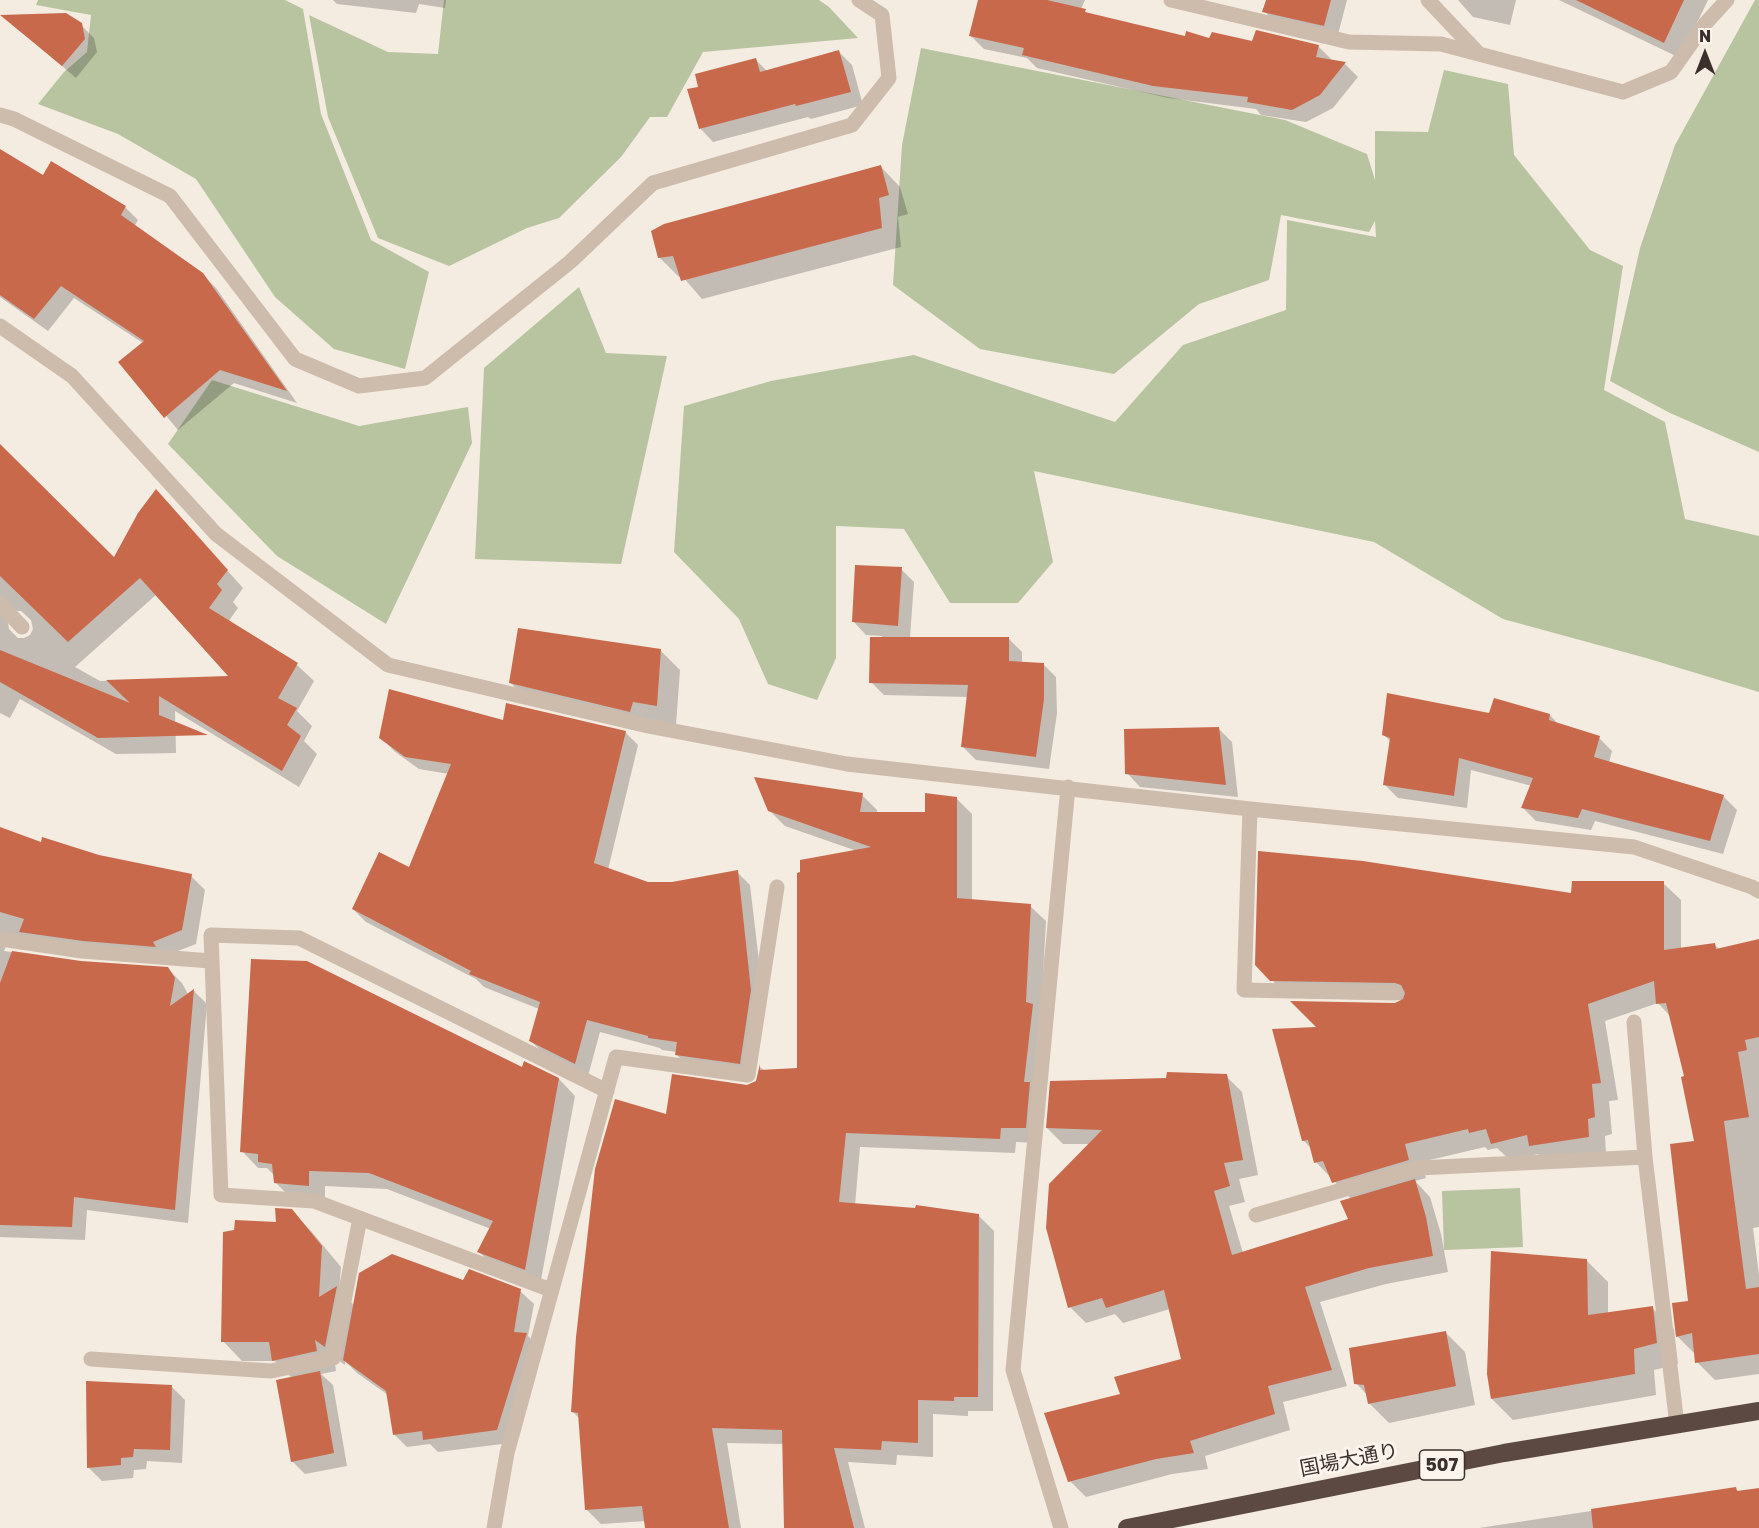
<!DOCTYPE html>
<html>
<head>
<meta charset="utf-8">
<style>
	body { margin:0 }
	#map { position:relative; width:1759px; height:1528px; overflow:hidden; background:#f4ebe1; font-family:"Golos Text",sans-serif }
	canvas { display:block }
	.north { position:absolute; left:1675px; top:24px; width:60px; height:60px; -webkit-text-stroke:4px #fbf5ee; paint-order:stroke; rotate:0deg; font-size:16px; font-weight:700; line-height:24px; text-align:center; color:#3b302b }
	.north::after { content:''; display:block; margin:auto; width:21px; height:27px; background:#3b302b; clip-path:polygon(50% 0,100% 100%,50% 72%,0 100%) }
</style>
</head>
<body>
<div id="map">
<canvas width="1759" height="1528"></canvas>
<div class="north">N</div>
</div>
<script>
const ctx = document.querySelector('canvas').getContext('2d');
ctx.lineJoin = 'round';
function fill(path, color) {
  ctx.fillStyle = color;
  ctx.fill(path, 'evenodd');
}
function poly(rows) {
  const path = new Path2D();
  for (const r of rows) {
    path.moveTo(r[0], r[1]);
    for (let i = 2; i < r.length; i += 2) path.lineTo(r[i], r[i + 1]);
  }
  return path;
}
function stroke(path, color, width, dash) {
  ctx.strokeStyle = color;
  ctx.lineWidth = width;
  ctx.lineCap = dash ? 'butt' : 'round';
  ctx.setLineDash(dash || []);
  ctx.stroke(path);
}
function drawText(font, color, halo, rows, align = 'center') {
  ctx.font = font + ' "Golos Text","Noto Sans JP",sans-serif';
  ctx.lineWidth = 6;
  ctx.setLineDash([]);
  ctx.textBaseline = 'middle';
  ctx.strokeStyle = halo;
  ctx.fillStyle = color;
  for (const [text, x, y, turn = 0] of rows) {
    ctx.save();
    ctx.translate(x, y);
    ctx.rotate((+turn || 0) * Math.PI / 180);
    ctx.textAlign = isNaN(turn) ? turn : align;
    if (halo) ctx.strokeText(text, 0, 0);
    ctx.fillText(text, 0, 0);
    ctx.restore();
  }
}
fill(poly([
	[38,0,285,0,303,9,321,114,371,240,429,272,405,369,334,349,275,297,196,179,118,134,38,104,64,72,87,52,91,15,36,5],
	[444,0,819,0,829,7,858,38,703,52,667,117,650,117,621,157,559,218,527,228,449,266,378,238,328,117,309,15,388,52,438,54],
	[1755,0,1759,0,1759,452,1670,413,1610,381,1640,248,1675,145],
	[921,48,1285,120,1367,154,1375,180,1375,131,1428,132,1444,70,1508,84,1514,155,1590,250,1623,266,1604,390,1665,422,1685,519,1759,536,1759,692,1646,658,1503,619,1374,542,1034,471,1053,562,1018,603,950,603,904,529,836,526,836,658,817,700,768,684,739,619,674,552,684,406,771,381,914,355,1115,422,1183,345,1286,310,1287,220,1376,237,1375,221,1369,232,1281,215,1269,280,1199,304,1114,374,980,349,893,285,902,145],
	[579,287,606,353,667,356,621,564,475,559,484,368],
	[212,380,359,426,468,407,472,443,386,624,277,556,168,444],
	[1520,1188,1523,1247,1444,1250,1442,1191]
]), '#b8c4a0');
fill(poly([
	[333,0,446,0,445,8,419,4,416,13,337,4],
	[979,0,1085,0,1081,9,1089,14,1186,37,1318,46,1331,59,1331,61,1345,64,1358,77,1333,108,1306,122,1261,115,1256,109,1168,98,1037,68,1027,58,984,49,971,36],
	[1268,0,1347,0,1337,38,1277,24,1264,11],
	[1458,0,1516,0,1510,25,1473,17],
	[1559,0,1708,0,1680,58],
	[3,16,81,25,94,38,97,52,76,78],
	[839,52,852,65,863,105,811,119,808,117,713,142,700,128,699,88,755,59,767,71],
	[0,150,43,177,52,163,125,207,138,220,134,227,202,274,216,288,297,403,234,383,178,430,121,362,143,343,74,298,48,331,0,297],
	[881,167,900,187,908,214,898,217,901,247,702,299,682,276,679,277,659,257],
	[0,445,114,560,156,491,243,588,233,602,238,608,228,622,297,665,314,681,297,711,312,726,304,741,317,754,299,787,175,711,176,753,116,754,20,699,10,718,0,713],
	[157,594,232,678,100,681,75,667],
	[14,611,21,611,31,620,33,629,30,635,24,638,18,638,9,629,7,618],
	[901,569,914,582,910,638,1009,639,1022,652,1022,663,1043,664,1056,677,1057,713,1049,769,976,760,963,747,968,697,884,695,871,682,882,636,866,635,853,621],
	[661,651,680,670,676,725,530,703,511,683],
	[1490,715,1550,715,1559,725,1599,738,1612,751,1609,763,1724,797,1737,810,1723,854,1595,821,1591,830,1536,821,1523,808,1532,786,1471,770,1467,808,1398,798,1385,785,1391,742,1384,735],
	[504,722,625,732,638,745,608,870,648,883,672,883,737,872,750,885,764,1004,753,1076,690,1068,677,1055,677,1052,662,1050,660,1048,600,1032,588,1076,544,1054,531,1041,539,1009,484,987,476,979,366,922,353,909,410,869,449,774,419,769,394,751,381,737],
	[1219,729,1232,742,1238,797,1140,787,1127,773],
	[862,795,877,810,877,814,926,814,957,799,972,814,972,901,1030,906,1046,921,1041,1013,1041,1143,1016,1142,1015,1153,860,1147,855,1205,979,1216,994,1231,993,1411,968,1411,968,1416,933,1414,933,1457,897,1455,896,1465,848,1462,865,1528,786,1528,784,1444,727,1443,741,1528,647,1528,646,1521,601,1524,586,1509,580,1419,572,1411,667,1116,757,1082,760,1067,765,1071,798,1069,857,851,785,826,770,811],
	[0,829,41,844,191,876,205,890,196,944,165,956,6,946,4,951,81,962,168,969,182,983,188,994,194,991,207,1004,188,1223,87,1210,85,1240,0,1237],
	[1663,883,1681,900,1681,949,1715,945,1720,950,1759,940,1759,1227,1753,1228,1759,1275,1759,1374,1715,1380,1697,1362,1696,1355,1678,1337,1674,1305,1690,1302,1696,1142,1686,1077,1671,1017,1658,1003,1605,1021,1618,1100,1609,1101,1612,1134,1605,1136,1606,1154,1548,1163,1538,1154,1510,1160,1497,1148,1488,1150,1485,1147,1421,1162,1426,1178,1415,1181,1430,1197,1441,1234,1448,1272,1386,1284,1320,1302,1347,1386,1283,1402,1290,1430,1205,1456,1208,1469,1172,1474,1086,1497,1070,1481,1122,1395,1183,1360,1170,1309,1123,1323,1115,1314,1086,1323,1070,1307,1090,1144,1063,1144,1047,1128,1168,1079,1226,1076,1242,1092,1258,1175,1239,1179,1245,1202,1229,1206,1243,1253,1350,1220,1351,1199,1316,1162,1312,1149,1303,1140,1320,1029,1403,1000,1290,998,1256,964,1573,894],
	[523,1069,559,1079,575,1096,540,1285,495,1267,479,1252,491,1229,387,1189,325,1186,325,1201,291,1198,275,1182,275,1176,267,1168,258,1168,242,1151],
	[291,1211,311,1231,341,1267,339,1291,355,1306,464,1282,520,1291,534,1304,528,1336,539,1347,510,1443,438,1452,430,1444,407,1447,394,1434,388,1395,357,1373,345,1361,345,1365,334,1357,336,1371,321,1374,333,1385,347,1466,305,1474,292,1461,292,1378,275,1361,242,1361,223,1341,278,1224],
	[1587,1261,1608,1282,1608,1314,1652,1308,1674,1329,1678,1364,1654,1370,1656,1395,1513,1420,1492,1399],
	[1446,1333,1465,1352,1475,1405,1389,1423,1369,1403,1368,1396,1356,1383],
	[172,1387,185,1400,182,1463,147,1461,146,1469,134,1470,133,1478,102,1481,89,1468],
	[1736,1489,1739,1492,1759,1490,1759,1528,1479,1528]
]), '#0003');
fill(poly([
	[978,0,1047,0,1086,9,1085,12,1185,36,1186,31,1209,38,1212,32,1252,41,1256,30,1319,45,1316,57,1346,62,1320,95,1292,110,1247,102,1248,97,1153,86,1022,55,1024,48,969,36],
	[1266,0,1331,0,1324,26,1262,12],
	[1576,0,1684,0,1664,43],
	[66,13,82,23,85,39,62,66,0,15],
	[839,50,851,92,796,106,795,104,699,129,687,89,698,87,695,74,756,58,760,72],
	[0,149,43,175,51,161,126,206,121,215,203,273,287,391,220,370,164,418,118,362,144,341,61,286,34,319,0,295],
	[881,165,889,195,879,198,882,228,681,281,673,256,658,258,651,231,664,224],
	[0,444,114,557,138,513,156,489,228,570,217,584,222,590,209,608,298,663,278,698,297,708,287,725,301,736,282,771,159,696,159,715,208,735,98,738,0,682,0,650,130,703,106,680,228,676,140,578,68,642,0,576],
	[855,565,902,567,898,626,852,622],
	[518,628,661,649,657,706,633,702,630,712,509,683],
	[870,637,1009,637,1009,661,1044,663,1044,699,1036,757,961,747,968,685,869,683],
	[389,689,503,720,506,703,626,731,594,863,648,882,672,882,738,870,751,990,740,1064,675,1055,677,1042,648,1038,648,1036,587,1020,575,1064,529,1041,540,1002,469,974,471,971,352,909,379,852,409,867,451,764,405,757,379,738],
	[1387,693,1489,713,1494,698,1550,714,1549,720,1600,736,1594,757,1724,795,1710,841,1582,809,1578,818,1521,808,1533,778,1459,758,1454,796,1383,785,1390,738,1382,735],
	[1219,727,1226,785,1125,774,1124,729],
	[754,777,863,793,860,812,925,812,925,793,957,797,957,898,1031,904,1026,1002,1033,1004,1024,1082,1030,1082,1026,1128,1001,1128,1000,1139,846,1133,839,1202,915,1208,916,1205,979,1214,978,1397,954,1397,954,1401,918,1400,918,1443,882,1441,881,1450,834,1448,854,1528,784,1528,782,1430,712,1428,729,1528,645,1528,642,1506,585,1510,578,1413,571,1412,576,1337,595,1169,615,1099,666,1114,672,1074,747,1085,756,1081,760,1064,760,1070,797,1068,797,873,800,872,800,860,871,847,768,811],
	[0,827,41,842,42,837,99,855,192,874,182,930,153,942,156,947,83,941,19,932,24,919,0,912],
	[1258,851,1363,861,1571,893,1572,881,1664,881,1664,950,1715,943,1716,949,1759,939,1759,1037,1745,1040,1747,1050,1738,1052,1749,1117,1724,1121,1746,1289,1759,1287,1759,1354,1695,1363,1692,1333,1676,1337,1672,1303,1688,1301,1670,1144,1694,1141,1681,1077,1684,1076,1666,1003,1656,1004,1654,981,1588,1004,1601,1083,1592,1084,1595,1117,1588,1119,1589,1137,1529,1146,1527,1135,1491,1144,1486,1129,1469,1133,1468,1129,1405,1144,1409,1160,1332,1183,1323,1161,1314,1163,1308,1140,1302,1141,1272,1029,1316,1027,1290,1001,1395,1003,1403,999,1405,993,1401,985,1395,983,1270,981,1255,965],
	[12,951,81,961,168,967,175,978,170,1006,194,989,175,1210,74,1197,72,1227,0,1225,0,983],
	[251,959,307,961,522,1067,524,1061,559,1078,525,1270,477,1252,493,1221,369,1173,309,1171,309,1186,274,1183,272,1164,258,1162,258,1154,240,1152],
	[1167,1072,1227,1074,1243,1160,1224,1163,1230,1186,1214,1191,1232,1255,1348,1219,1340,1201,1415,1179,1426,1217,1433,1256,1369,1268,1305,1287,1332,1370,1268,1386,1275,1414,1190,1441,1194,1453,1156,1459,1068,1482,1044,1413,1120,1394,1114,1377,1181,1359,1164,1290,1106,1308,1102,1298,1068,1308,1046,1228,1049,1184,1102,1130,1046,1128,1050,1081,1166,1078],
	[275,1208,292,1209,322,1246,319,1297,337,1286,325,1347,315,1340,317,1351,272,1361,269,1342,221,1342,223,1232,234,1230,235,1220,276,1222],
	[1491,1251,1587,1259,1588,1315,1653,1306,1657,1343,1634,1349,1635,1374,1491,1399,1487,1374],
	[392,1254,463,1280,469,1269,521,1289,514,1332,527,1333,497,1430,423,1440,422,1431,393,1435,386,1391,343,1360,359,1273],
	[1446,1331,1456,1386,1368,1404,1364,1385,1354,1384,1349,1348],
	[320,1371,334,1453,291,1462,276,1380],
	[86,1381,172,1385,170,1450,134,1449,133,1457,121,1458,121,1465,87,1468],
	[1736,1487,1737,1491,1759,1488,1759,1528,1593,1528,1591,1509]
]), '#c8694b');
stroke(poly([
	[1171,0,1349,42,1441,44,1623,92,1671,72,1705,24,1727,0],
	[1428,0,1479,54],
	[0,115,14,119,170,196,295,359,359,386,425,378,570,262,653,183,852,125,889,78,882,15,859,0],
	[0,326,72,376,216,534,388,665,648,726,847,764,1250,809,1634,847,1752,887,1759,891],
	[0,604,22,627],
	[1250,809,1244,990,1395,993],
	[0,939,82,951,211,961],
	[1634,1022,1645,1157,1677,1425],
	[1256,1215,1418,1168,1645,1157],
	[551,1290,314,1201,221,1195,211,935,299,938,607,1091],
	[91,1359,271,1371,333,1358,360,1218],
	[494,1528,507,1453,616,1057,748,1075,777,887],
	[1061,1528,1013,1370,1068,787]
]), '#cdbbac', 15);
stroke(poly([
	[1127,1528,1504,1453,1759,1411]
]), '#5c4a42', 18);
for (const [x, y, w] of [
	[1442,1465,45]
]) {
  const box = new Path2D();
  box.roundRect(x - w / 2, y - 15, w, 30, 4.5);
  ctx.fillStyle = '#fbf5ee';
  ctx.fill(box);
  stroke(box, '#3b302b', 1.5);
}
drawText('bold 18px', '#3b302b', null, [
	["507",1442,1465]
]);
drawText('20px', '#3b302b', '#fbf5ee', [
	["国場大通り",1349,1460,-11]
]);
</script>
</body>
</html>
